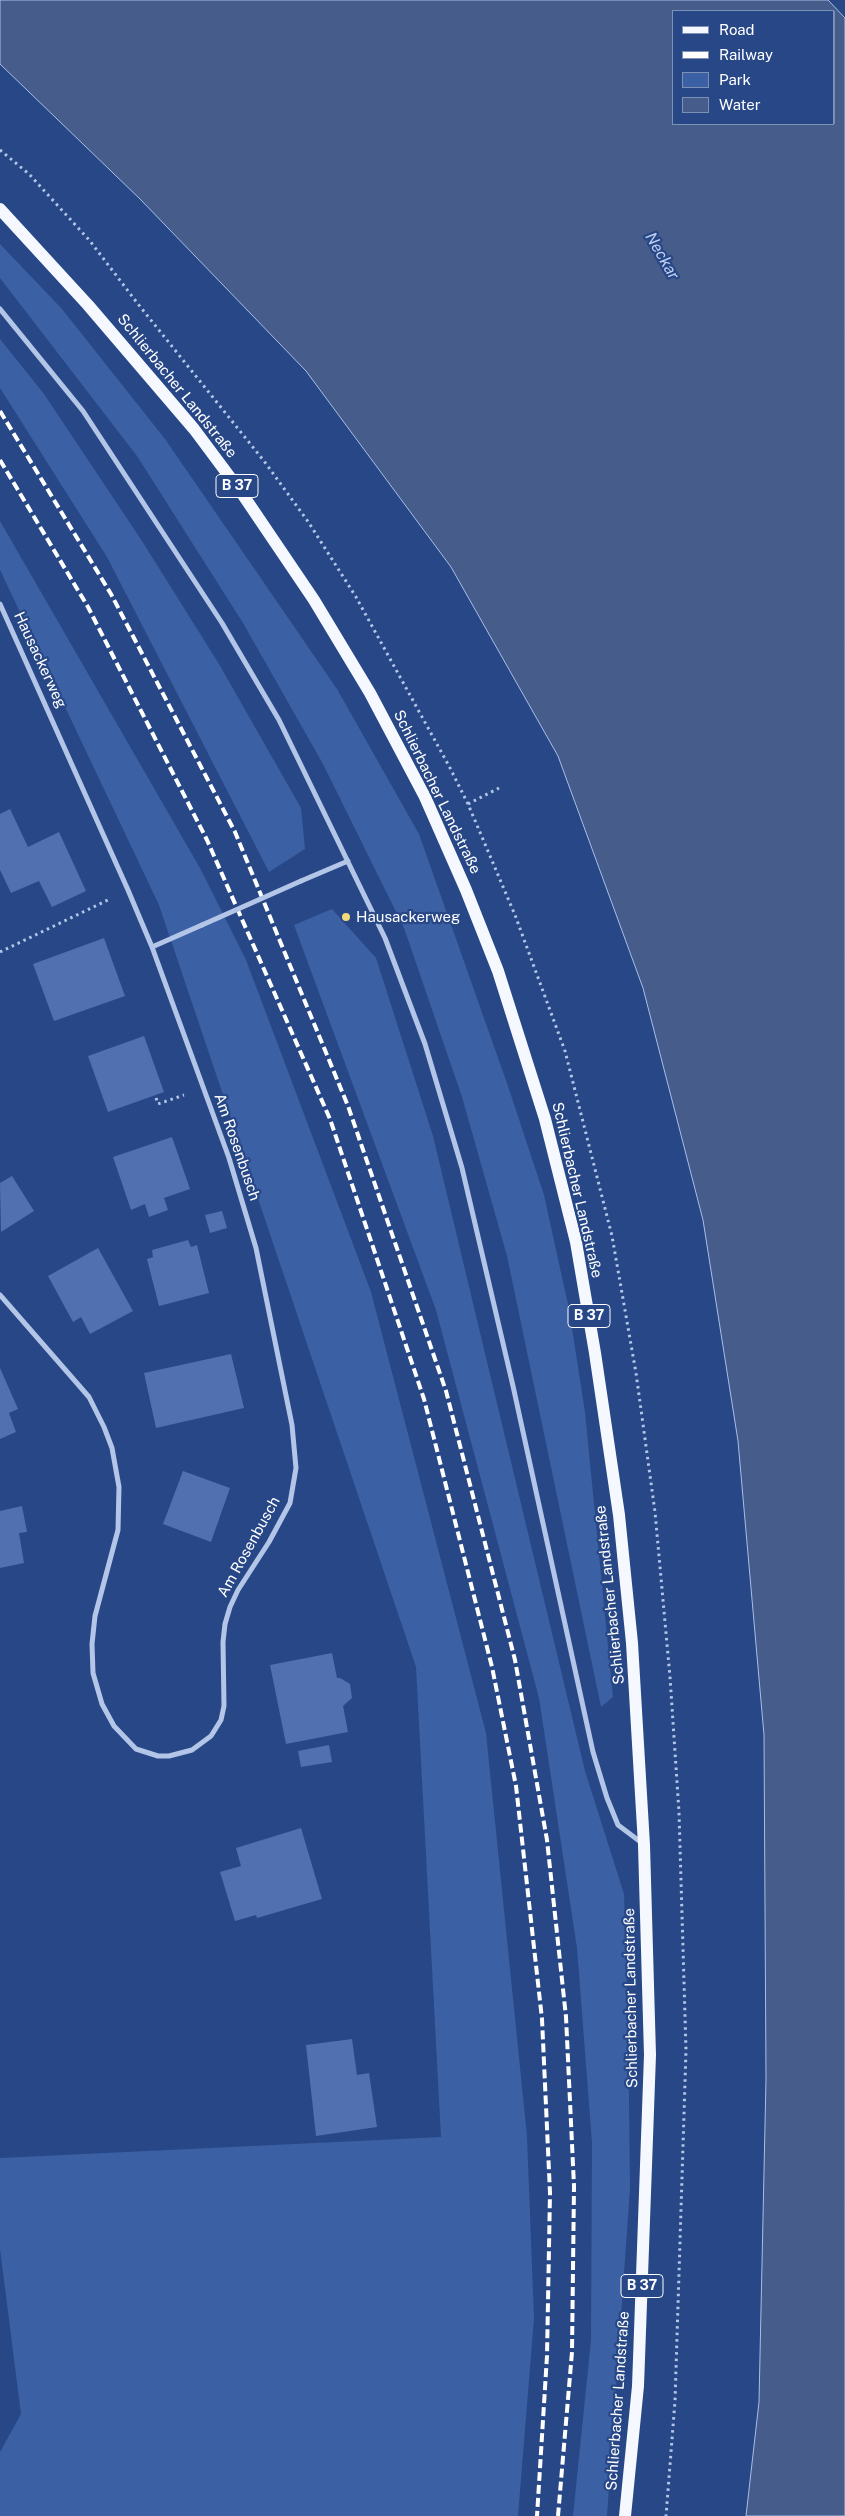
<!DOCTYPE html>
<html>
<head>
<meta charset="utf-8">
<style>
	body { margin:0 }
	#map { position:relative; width:845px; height:2516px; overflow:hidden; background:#274787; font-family:"Public Sans",sans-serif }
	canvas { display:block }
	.legend { position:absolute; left:672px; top:10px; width:162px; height:115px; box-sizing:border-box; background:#274787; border:1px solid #7d91b7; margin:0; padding:6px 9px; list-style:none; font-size:15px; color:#fff }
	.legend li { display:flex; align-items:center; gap:10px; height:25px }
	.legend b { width:25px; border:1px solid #7d91b7 }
</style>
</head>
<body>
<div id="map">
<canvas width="845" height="2516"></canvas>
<ul class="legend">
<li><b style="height:6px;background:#f5f8fe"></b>Road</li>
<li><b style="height:6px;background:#fff"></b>Railway</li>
<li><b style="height:14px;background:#3c60a4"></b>Park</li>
<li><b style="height:14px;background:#465d8b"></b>Water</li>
</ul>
</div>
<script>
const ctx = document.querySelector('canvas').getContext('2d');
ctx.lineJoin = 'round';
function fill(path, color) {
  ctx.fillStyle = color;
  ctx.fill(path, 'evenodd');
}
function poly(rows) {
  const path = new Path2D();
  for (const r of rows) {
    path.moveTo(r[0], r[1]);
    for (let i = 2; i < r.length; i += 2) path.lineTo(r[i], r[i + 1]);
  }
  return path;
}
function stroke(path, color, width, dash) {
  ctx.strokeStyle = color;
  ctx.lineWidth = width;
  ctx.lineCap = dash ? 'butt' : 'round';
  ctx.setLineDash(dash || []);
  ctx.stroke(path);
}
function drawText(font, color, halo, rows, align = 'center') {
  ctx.font = font + ' "Public Sans",sans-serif';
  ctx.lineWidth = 4.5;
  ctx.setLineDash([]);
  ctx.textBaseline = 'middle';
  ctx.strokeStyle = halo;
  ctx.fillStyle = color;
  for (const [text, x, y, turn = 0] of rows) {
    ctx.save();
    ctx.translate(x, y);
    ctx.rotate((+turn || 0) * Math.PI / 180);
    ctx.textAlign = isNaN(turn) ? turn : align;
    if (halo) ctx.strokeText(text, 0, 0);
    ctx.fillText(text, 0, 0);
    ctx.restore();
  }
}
fill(poly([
	[0,244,62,309,165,439,337,689,419,834,509,1089,544,1195,569,1309,585,1412,613,1697,601,1707,507,1256,462,1097,404,928,323,764,243,623,137,456,0,278],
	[0,339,44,394,142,541,219,664,301,808,305,849,269,872,107,557,0,388],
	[0,521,200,868,246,960,371,1292,486,1733,527,2136,534,2318,518,2516,0,2516,0,2452,21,2414,0,2249,0,2158,441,2137,416,1667,159,905,0,570],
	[332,909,376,958,433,1136,585,1771,624,1894,628,2014,630,2188,607,2516,573,2516,591,2340,592,2143,577,1948,539,1698,436,1310,294,925]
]), '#3c60a4');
const water = poly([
	[0,0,828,0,845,18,845,2516,746,2516,759,2402,766,2079,764,1735,738,1441,703,1220,643,988,558,756,451,567,306,371,140,199,0,64,0,0],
	[674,11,834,11,834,124,674,124,674,11]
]);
fill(water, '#465d8b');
stroke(water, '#a7bfe9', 1);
fill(poly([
	[10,809,28,847,59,832,86,891,52,907,39,881,11,893,0,870,0,814],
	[104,938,125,996,54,1021,33,964],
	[144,1036,164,1092,108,1112,88,1056],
	[172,1137,190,1189,164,1198,168,1210,149,1217,145,1204,131,1210,113,1157],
	[12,1176,34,1211,1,1232,0,1183],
	[222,1211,227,1228,210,1233,205,1215],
	[188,1240,191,1247,197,1245,209,1293,159,1306,147,1259,153,1257,152,1250],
	[98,1248,133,1311,90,1334,81,1317,73,1322,48,1276],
	[231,1354,244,1408,156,1428,144,1373],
	[0,1368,18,1409,9,1413,16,1432,0,1439],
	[183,1471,230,1488,211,1542,163,1524],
	[22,1506,27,1532,19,1533,24,1563,0,1568,0,1511],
	[332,1653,337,1678,340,1678,350,1684,352,1698,343,1706,348,1732,286,1744,270,1665],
	[329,1745,332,1762,301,1767,298,1751],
	[301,1828,322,1899,257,1918,256,1915,235,1921,220,1872,241,1866,236,1848],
	[352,2039,357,2075,369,2073,377,2127,316,2136,306,2045]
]), '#5070af');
stroke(poly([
	[0,150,29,174,90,241,138,304,264,461,309,523,356,597,449,766,468,804,515,915,565,1051,612,1236,636,1373,655,1512,670,1677,679,1812,686,2050,675,2401,666,2516],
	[468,804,499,788],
	[0,952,110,899],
	[156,1098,158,1104,184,1095]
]), '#b3c6e8', 3, [2.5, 4]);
stroke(poly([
	[0,309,83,411,222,623,279,720,385,938,425,1044,462,1168,513,1386,593,1752,607,1798,618,1825,642,1843],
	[0,604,128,890,152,947,229,1158,256,1248,292,1425,296,1468,290,1503,269,1542,238,1590,230,1607,225,1624,223,1642,224,1706,221,1720,211,1736,192,1750,169,1756,158,1756,136,1749,114,1726,102,1704,93,1673,92,1644,95,1616,118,1530,119,1487,112,1448,104,1427,89,1397,0,1295],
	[301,881,348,861],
	[152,947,202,925]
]), '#b3c6e8', 5);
stroke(poly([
	[0,209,88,305,194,429,241,492,314,600,370,693,425,797,466,890,498,971,545,1119,576,1242,595,1353,619,1515,632,1643,644,1845,650,2055,638,2386,625,2516]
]), '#f5f8fe', 12);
stroke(poly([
	[0,411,111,594,235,832,348,1106,446,1391,515,1660,547,1840,566,2017,574,2186,572,2352,558,2516],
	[0,460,88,607,207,840,330,1119,424,1399,492,1667,516,1786,542,2019,550,2193,547,2356,537,2516]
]), '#fff', 4, [9, 4]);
stroke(poly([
	[202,925,301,881]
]), '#b3c6e8', 5);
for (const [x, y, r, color] of [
	[346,917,5,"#f1da78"]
]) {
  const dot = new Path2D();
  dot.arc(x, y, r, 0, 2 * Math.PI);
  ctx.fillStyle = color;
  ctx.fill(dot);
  stroke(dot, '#274787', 2);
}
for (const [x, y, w] of [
	[237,486,42],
	[589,1316,42],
	[642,2286,42]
]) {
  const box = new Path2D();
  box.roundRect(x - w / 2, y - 11.5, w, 23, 4);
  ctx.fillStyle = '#274787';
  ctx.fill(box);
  stroke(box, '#fff', 1);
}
drawText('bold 14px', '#fff', null, [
	["B 37",237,486],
	["B 37",589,1316],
	["B 37",642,2286]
]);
drawText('15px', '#fff', '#274787', [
	["Schlierbacher Landstraße",177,386,51],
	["Hausackerweg",40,660,65],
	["Schlierbacher Landstraße",437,792,64],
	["Am Rosenbusch",237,1147,71],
	["Schlierbacher Landstraße",577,1190,77],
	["Am Rosenbusch",249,1547,-61],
	["Schlierbacher Landstraße",610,1595,-96],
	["Schlierbacher Landstraße",631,1998,-91],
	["Schlierbacher Landstraße",618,2401,-86]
]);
drawText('15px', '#fff', '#274787', [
	["Hausackerweg",356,917]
], 'left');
drawText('italic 16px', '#bfd0f0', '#274787', [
	["Neckar",662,256,60]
]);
</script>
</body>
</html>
